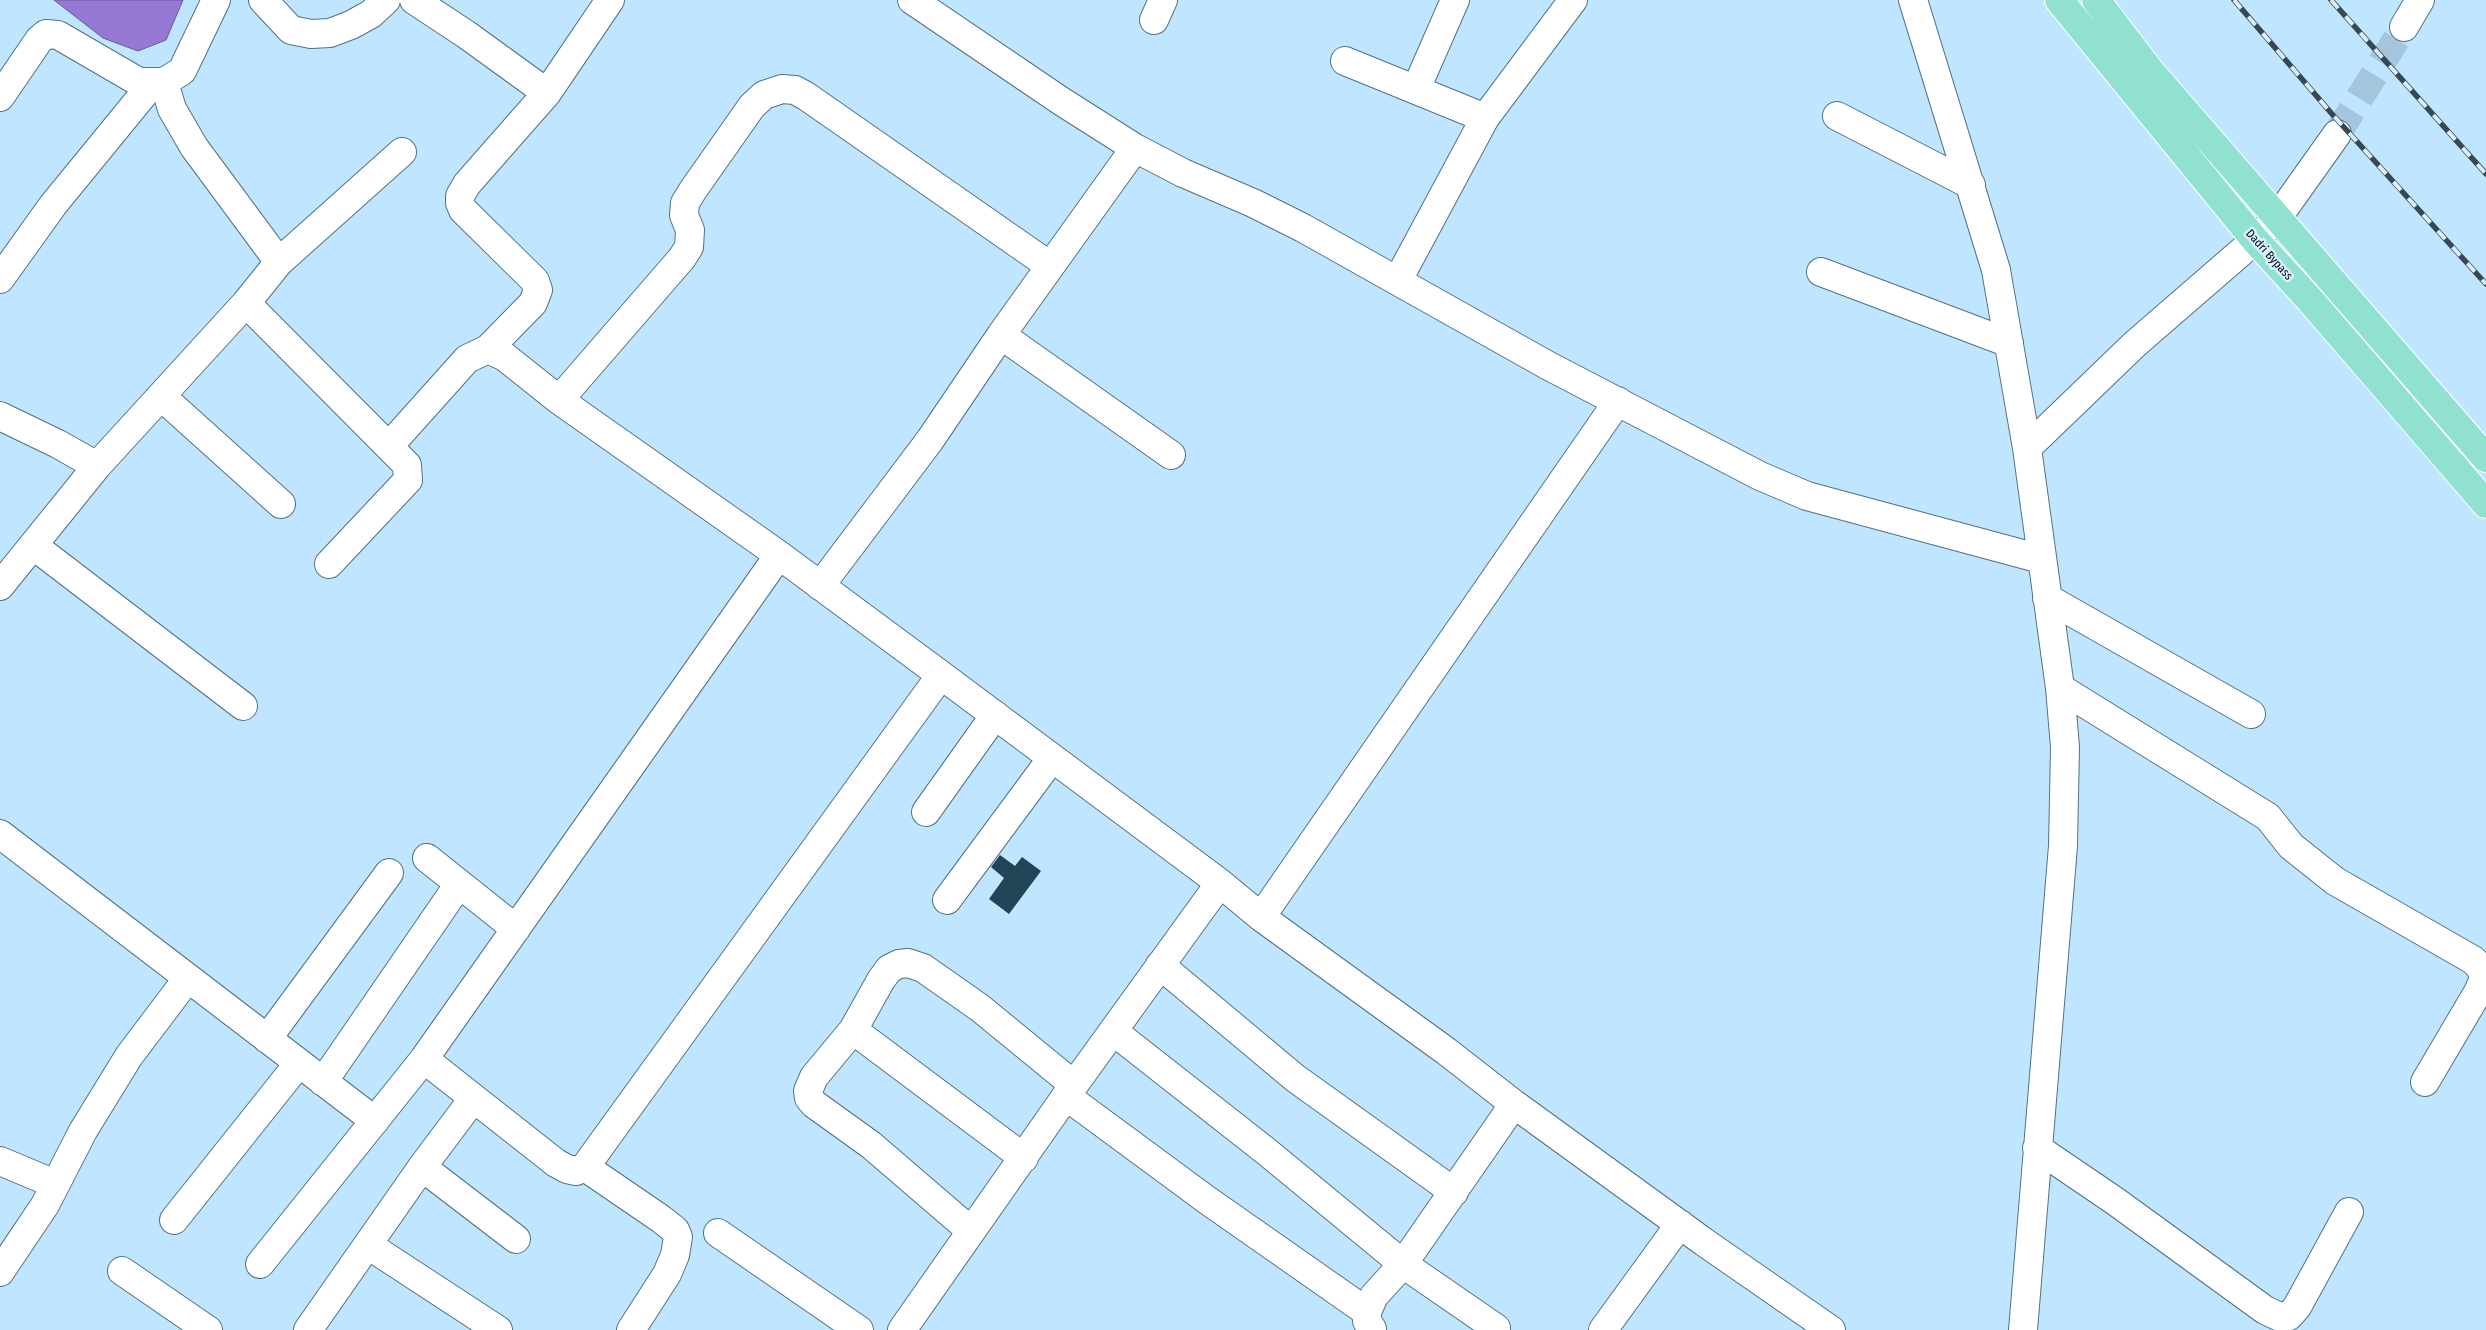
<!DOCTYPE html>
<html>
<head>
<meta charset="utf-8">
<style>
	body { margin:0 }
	canvas { display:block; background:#c0e5fe }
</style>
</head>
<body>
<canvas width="2486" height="1330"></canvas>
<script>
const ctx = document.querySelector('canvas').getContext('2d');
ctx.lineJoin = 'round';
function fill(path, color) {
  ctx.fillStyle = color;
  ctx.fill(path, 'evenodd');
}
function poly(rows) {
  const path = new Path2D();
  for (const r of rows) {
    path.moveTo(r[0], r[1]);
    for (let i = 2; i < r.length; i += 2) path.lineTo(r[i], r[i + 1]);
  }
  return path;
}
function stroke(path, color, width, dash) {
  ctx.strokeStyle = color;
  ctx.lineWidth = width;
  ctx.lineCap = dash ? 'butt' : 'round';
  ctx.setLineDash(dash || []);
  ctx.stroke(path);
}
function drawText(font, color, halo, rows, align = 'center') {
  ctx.font = font + ' "Fira Sans Condensed",sans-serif';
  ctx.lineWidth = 5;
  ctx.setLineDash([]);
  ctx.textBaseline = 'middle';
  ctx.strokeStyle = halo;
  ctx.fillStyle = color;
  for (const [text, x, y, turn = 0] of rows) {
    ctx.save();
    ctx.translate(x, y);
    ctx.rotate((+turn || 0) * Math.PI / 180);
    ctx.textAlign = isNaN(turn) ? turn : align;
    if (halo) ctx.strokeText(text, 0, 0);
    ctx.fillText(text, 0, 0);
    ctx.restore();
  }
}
const water = poly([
	[54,0,183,0,166,40,138,51,103,38,54,0]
]);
fill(water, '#9579d5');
stroke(water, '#69599c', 1);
fill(poly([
	[1000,855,1015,866,1022,857,1041,871,1009,914,989,899,1004,878,991,867]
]), '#224457');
stroke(poly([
	[2337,134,2404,27]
]), '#a4c5db', 28, [28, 14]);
const minor = poly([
	[263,0,291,30,311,34,330,33,351,25,371,14,386,0],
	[414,0,467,35,547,93],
	[912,0,1061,101,1135,148,1183,173,1253,203,1303,228,1547,365,1760,476,1807,496,2041,559],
	[1913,0,1996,270,2027,448,2060,688,2065,747,2063,846,2023,1330],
	[1154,20,1163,0],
	[2404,27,2420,0],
	[1345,61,1485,118],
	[164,82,172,109,194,147,279,262],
	[1416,89,1455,0],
	[0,97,39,40,46,34,58,35,139,82,164,82,182,71,216,0],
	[1837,116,1971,185],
	[1821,272,2009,343],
	[0,279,53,205,152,84],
	[1398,280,1485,118,1573,0],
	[246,303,407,465,408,480,329,564],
	[1001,335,1171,455],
	[488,349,533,303,538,290,535,281,528,274,463,210,460,203,460,196,467,184,547,93,610,0],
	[161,396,281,504],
	[559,400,682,258,689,247,690,230,684,215,685,203,693,190,752,106,764,95,782,89,795,90,806,96,1050,266],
	[0,416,58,444,97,466],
	[389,446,467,359,488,349,505,357,559,400,779,555,941,675,1220,883,1261,917,1446,1051,1514,1104,1704,1242,1831,1330],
	[2027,448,2135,344,2255,240,2278,217,2337,134],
	[34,546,243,706],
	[0,586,97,466,246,303,279,262,402,152],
	[820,586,930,440,1001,335,1135,148],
	[2047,598,2251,714],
	[2060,688,2268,817,2291,846,2335,881,2473,960,2479,966,2483,973,2483,981,2478,992,2425,1082],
	[926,812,995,715],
	[0,834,375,1121],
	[427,858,516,929],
	[947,900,1052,758],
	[1261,917,1618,401],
	[1160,965,1295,1078,1454,1192],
	[853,1030,1024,1158],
	[1113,1031,1267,1152,1403,1264,1496,1328],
	[267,1039,389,873],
	[424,1059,556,1163,567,1169,576,1171,585,1167,941,675],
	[323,1082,459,884],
	[1066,1096,1207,1200,1367,1312],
	[2037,1148,2115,1201,2265,1310,2282,1318,2289,1316,2297,1307,2349,1212],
	[0,1161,55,1184],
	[422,1167,516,1239],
	[585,1167,661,1219,675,1230,678,1237,675,1255,667,1274,631,1330],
	[174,1220,299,1063],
	[971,1231,871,1145,814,1104,809,1098,808,1091,814,1077,853,1030,881,980,889,969,899,964,908,963,923,968,980,1008,1074,1085],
	[718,1233,859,1330],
	[368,1245,498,1330],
	[260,1264,424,1059,779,555],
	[122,1271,208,1330],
	[0,1272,45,1205,83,1131,129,1056,188,978],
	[1372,1329,1367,1321,1367,1312,1374,1296,1403,1264,1514,1104],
	[308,1330,422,1167,473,1099],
	[902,1330,1066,1096,1220,883],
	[1603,1330,1680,1224]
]);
const major = poly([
	[2059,0,2255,240,2310,300,2486,504],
	[2096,0,2150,71,2486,458]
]);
stroke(minor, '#507288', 30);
stroke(major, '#fff', 30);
stroke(minor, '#fff', 28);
stroke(major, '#90e1d0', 28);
const rail = poly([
	[2234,0,2332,114,2486,284],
	[2331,0,2486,174]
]);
stroke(rail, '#354854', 5.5);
stroke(rail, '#daf0ff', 4, [11]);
drawText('12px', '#030f17', '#daf0ff', [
	["Dadri Bypass",2269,255,48]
]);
</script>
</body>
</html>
